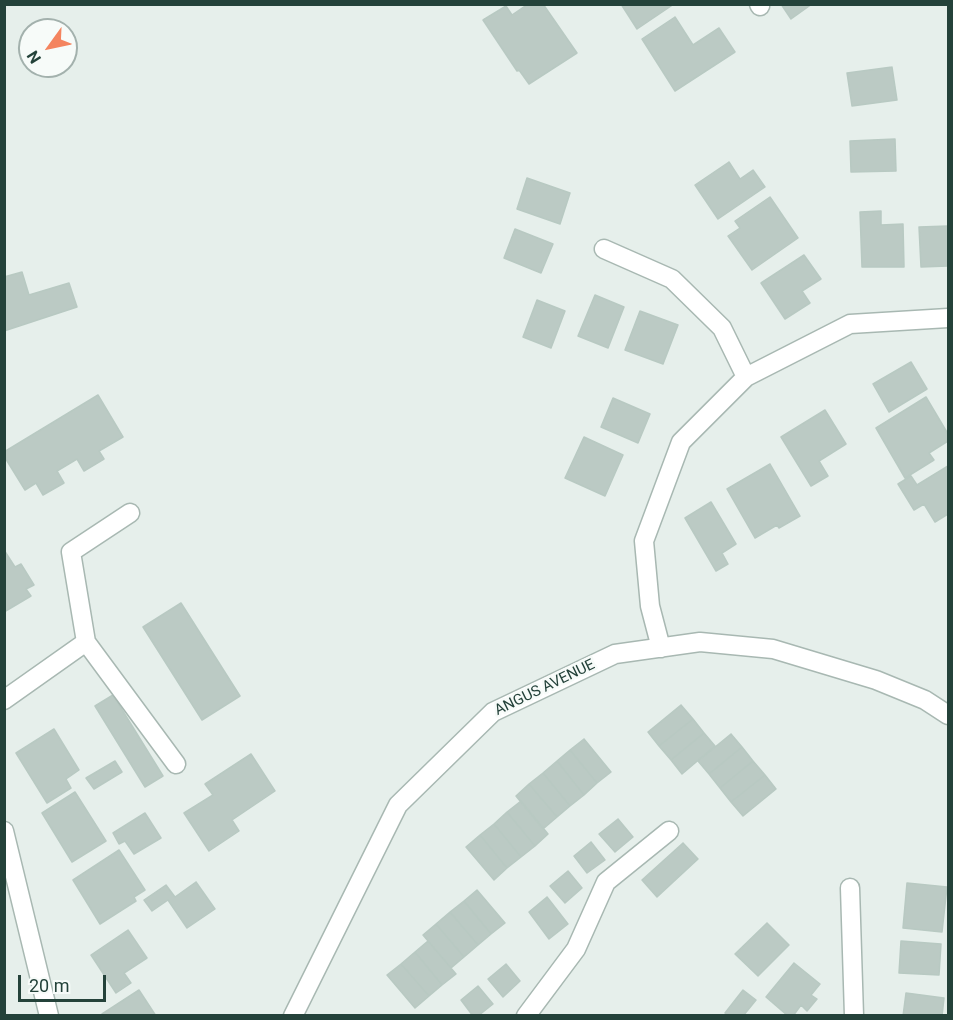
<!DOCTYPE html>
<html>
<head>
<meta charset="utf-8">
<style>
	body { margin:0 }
	#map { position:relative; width:953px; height:1020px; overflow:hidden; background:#e6efeb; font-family:Roboto,sans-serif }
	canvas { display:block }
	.frame { position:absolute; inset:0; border:6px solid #24423a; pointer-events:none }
	.north { position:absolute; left:18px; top:18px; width:60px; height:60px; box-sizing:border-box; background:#f7fbf9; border:2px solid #a3b1ad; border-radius:50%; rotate:237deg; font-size:16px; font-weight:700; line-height:24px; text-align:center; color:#24423a }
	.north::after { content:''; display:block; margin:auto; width:21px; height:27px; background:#f4845f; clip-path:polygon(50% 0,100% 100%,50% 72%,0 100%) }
	.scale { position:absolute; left:18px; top:975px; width:88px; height:27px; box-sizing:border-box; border:3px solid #24423a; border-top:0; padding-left:8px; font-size:18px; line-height:21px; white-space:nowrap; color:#24423a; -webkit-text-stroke:4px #f7fbf9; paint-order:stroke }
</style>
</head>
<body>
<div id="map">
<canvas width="953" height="1020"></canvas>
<div class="frame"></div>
<div class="north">N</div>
<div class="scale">20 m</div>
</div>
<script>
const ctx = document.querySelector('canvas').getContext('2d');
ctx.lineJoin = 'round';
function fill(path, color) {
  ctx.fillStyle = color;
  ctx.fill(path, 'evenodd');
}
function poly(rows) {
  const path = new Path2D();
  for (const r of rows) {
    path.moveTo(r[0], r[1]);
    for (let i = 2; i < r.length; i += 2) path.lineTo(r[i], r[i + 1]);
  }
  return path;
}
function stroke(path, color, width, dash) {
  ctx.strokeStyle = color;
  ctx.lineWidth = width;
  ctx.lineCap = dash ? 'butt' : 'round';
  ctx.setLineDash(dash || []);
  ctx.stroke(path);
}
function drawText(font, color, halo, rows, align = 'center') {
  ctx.font = font + ' Roboto,sans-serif';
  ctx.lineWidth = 5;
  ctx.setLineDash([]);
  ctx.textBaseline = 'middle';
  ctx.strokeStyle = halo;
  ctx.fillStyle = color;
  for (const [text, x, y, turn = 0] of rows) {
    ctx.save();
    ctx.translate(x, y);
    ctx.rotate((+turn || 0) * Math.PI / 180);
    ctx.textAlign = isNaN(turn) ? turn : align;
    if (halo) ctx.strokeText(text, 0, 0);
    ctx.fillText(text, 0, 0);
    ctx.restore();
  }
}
const building = poly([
	[528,4,543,4,577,53,529,84,519,70,517,71,483,20,506,6,512,15,528,4],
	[621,4,674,4,637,29,621,4],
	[781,4,812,4,791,19,781,4],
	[675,17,693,45,719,28,735,52,675,91,642,39,675,17],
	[892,67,897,100,852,106,847,73,892,67],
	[895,139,896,171,851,172,850,141,895,139],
	[729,162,740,179,753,170,765,187,718,219,695,185,729,162],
	[527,178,570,193,560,224,517,209,527,178],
	[770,197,798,238,752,270,728,236,740,228,735,221,770,197],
	[881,211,881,225,903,224,904,267,862,267,860,212,881,211],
	[948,226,948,266,921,267,919,227,948,226],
	[515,229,553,244,541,273,504,258,515,229],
	[804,255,821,279,802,291,810,303,785,319,761,283,804,255],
	[22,272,29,295,69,283,77,307,4,331,4,277,22,272],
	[595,295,624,307,608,348,578,336,595,295],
	[537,300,565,311,551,348,523,337,537,300],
	[640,311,678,325,663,364,625,350,640,311],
	[911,362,927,389,889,412,873,384,911,362],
	[98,395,123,437,99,451,104,459,84,471,77,459,57,471,64,483,43,495,36,483,25,490,4,456,4,452,98,395],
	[926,397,948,434,948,441,929,453,934,460,905,478,876,428,926,397],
	[613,398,650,414,638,443,601,427,613,398],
	[825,410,846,444,819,461,828,476,811,486,781,437,825,410],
	[584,437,623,455,605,496,565,478,584,437],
	[770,464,800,516,779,528,777,525,755,538,727,489,770,464],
	[948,466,948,514,935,522,924,504,914,510,898,484,911,476,917,485,948,466],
	[711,502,736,544,722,553,728,564,716,571,685,518,711,502],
	[4,550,15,567,21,564,34,585,26,589,31,596,4,612,4,550],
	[181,603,240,696,202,720,143,627,181,603],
	[113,695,163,776,145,787,95,706,113,695],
	[681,705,693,719,659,746,648,732,681,705],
	[693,719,704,733,671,760,659,746,693,719],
	[54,729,79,770,66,779,71,788,47,803,16,753,54,729],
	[704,733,715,746,682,774,671,760,704,733],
	[731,734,742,747,709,774,698,761,731,734],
	[584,739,611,772,597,783,570,750,584,739],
	[742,747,753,761,720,788,709,774,742,747],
	[570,750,597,783,584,795,557,761,570,750],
	[251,754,275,791,232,820,239,831,209,851,184,813,213,795,205,784,251,754],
	[115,761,122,772,94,789,86,778,115,761],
	[557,761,584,795,570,806,543,773,557,761],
	[753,761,765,775,731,802,720,788,753,761],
	[543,773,570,806,557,817,529,784,543,773],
	[765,775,776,789,743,816,731,802,765,775],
	[529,784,557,817,543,829,516,796,529,784],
	[75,792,106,841,72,862,42,813,75,792],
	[521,801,548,834,535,846,507,812,521,801],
	[507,812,535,846,521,857,494,824,507,812],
	[145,813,161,838,134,854,125,841,119,844,113,833,145,813],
	[618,819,633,837,615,852,599,834,618,819],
	[494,824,521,857,507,868,480,835,494,824],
	[480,835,507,868,494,880,466,847,480,835],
	[591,842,605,860,587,873,574,856,591,842],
	[683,843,698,859,657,897,642,880,683,843],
	[119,850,145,890,134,897,136,901,100,924,73,880,119,850],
	[568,871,582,888,565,903,550,886,568,871],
	[196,882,215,909,187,928,168,900,152,911,144,900,166,885,175,897,196,882],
	[907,883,947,887,942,932,903,928,907,883],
	[477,890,505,923,491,934,464,901,477,890],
	[547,897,568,924,549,939,529,912,547,897],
	[464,901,491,934,478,945,450,912,464,901],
	[450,912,478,945,464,957,436,924,450,912],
	[767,923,789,945,758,976,735,954,767,923],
	[436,924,464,957,451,968,423,935,436,924],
	[128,930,147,958,124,973,131,983,116,993,91,955,128,930],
	[428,941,456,974,442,985,415,952,428,941],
	[901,941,941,944,939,975,899,973,901,941],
	[415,952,442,985,429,996,401,964,415,952],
	[794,963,820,984,811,995,817,999,807,1011,801,1005,793,1016,788,1016,766,997,794,963],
	[401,964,429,996,415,1008,387,975,401,964],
	[506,964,520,981,503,997,488,979,506,964],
	[478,986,493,1004,478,1016,473,1016,461,1000,478,986],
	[139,990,156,1016,103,1016,102,1014,139,990],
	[743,990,756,1000,743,1016,728,1016,725,1013,743,990],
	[906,993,944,998,942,1016,903,1016,906,993]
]);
fill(building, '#bbcac4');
stroke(building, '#b8c9c2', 1.5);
const minor = poly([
	[759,4,760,6],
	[604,249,672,279,722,328,746,377],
	[130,513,71,552,86,642,176,764],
	[661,648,650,606,644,541,681,442,746,377,850,324,948,318],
	[4,700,86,642],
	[4,831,49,1016],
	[850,888,854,1016],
	[293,1016,398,805,493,712,615,654,700,642,773,649,876,680,925,700,948,715],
	[526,1016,576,949,606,882,669,831]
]);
stroke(minor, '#a8b8b2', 21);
stroke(minor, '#fff', 18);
drawText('15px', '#24423a', '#f7fbf9', [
	["ANGUS AVENUE",545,688,-26]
]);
</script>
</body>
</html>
